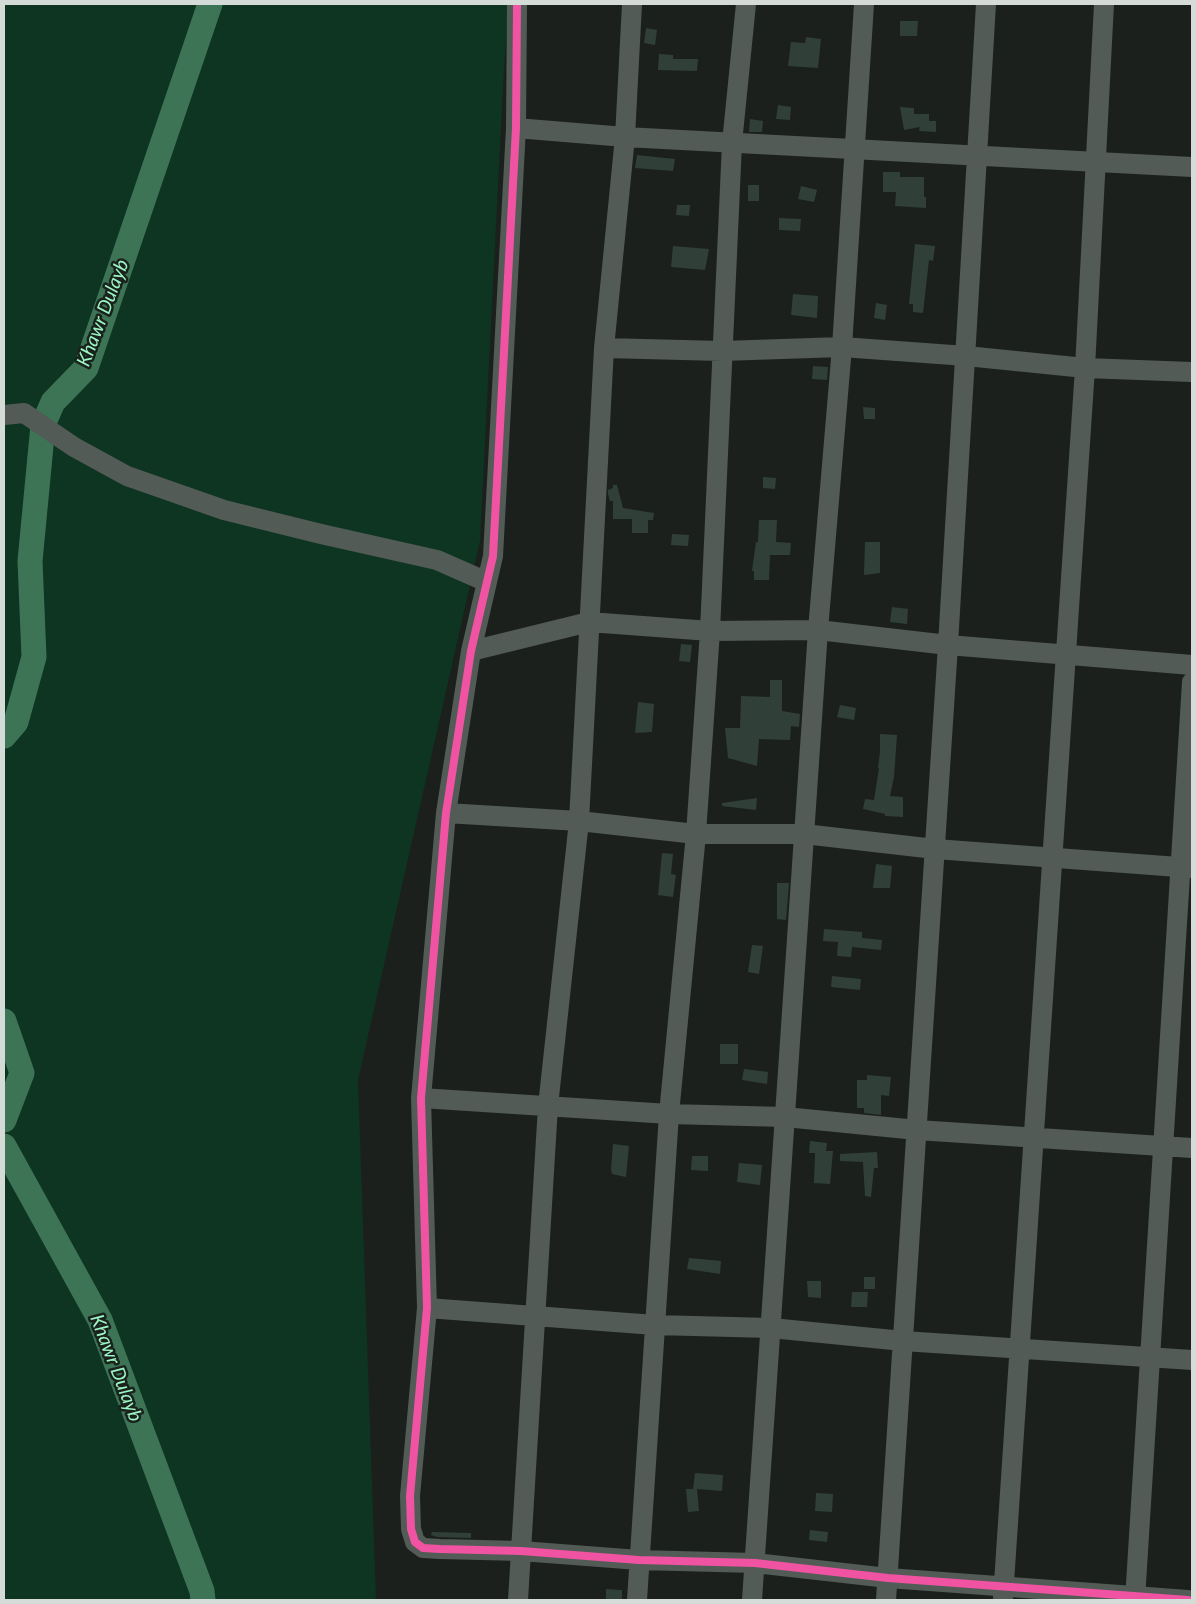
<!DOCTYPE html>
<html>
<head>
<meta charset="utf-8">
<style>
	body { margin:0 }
	#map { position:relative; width:1196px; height:1604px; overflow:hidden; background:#1b201d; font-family:Lato,sans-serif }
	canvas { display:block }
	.frame { position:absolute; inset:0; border:5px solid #d5dbd7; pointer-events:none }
</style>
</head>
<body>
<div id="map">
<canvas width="1196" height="1604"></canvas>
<div class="frame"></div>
</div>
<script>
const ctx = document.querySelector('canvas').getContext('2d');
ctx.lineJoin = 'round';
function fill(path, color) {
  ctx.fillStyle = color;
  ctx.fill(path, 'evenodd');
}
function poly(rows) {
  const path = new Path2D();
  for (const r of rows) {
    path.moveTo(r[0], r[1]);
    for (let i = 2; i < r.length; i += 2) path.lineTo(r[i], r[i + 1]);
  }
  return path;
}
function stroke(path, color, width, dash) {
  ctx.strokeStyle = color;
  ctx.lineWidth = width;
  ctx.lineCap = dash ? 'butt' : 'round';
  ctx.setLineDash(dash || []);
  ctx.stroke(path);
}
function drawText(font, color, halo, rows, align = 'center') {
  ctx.font = font + ' Lato,sans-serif';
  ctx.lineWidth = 5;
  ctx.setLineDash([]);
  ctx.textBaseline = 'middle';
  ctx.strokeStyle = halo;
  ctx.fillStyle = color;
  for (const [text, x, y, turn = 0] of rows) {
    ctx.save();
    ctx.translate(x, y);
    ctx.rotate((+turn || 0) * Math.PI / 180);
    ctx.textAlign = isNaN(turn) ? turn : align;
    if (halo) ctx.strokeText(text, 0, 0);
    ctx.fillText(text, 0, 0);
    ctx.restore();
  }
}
fill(poly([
	[4,4,509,4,504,68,480,541,358,1080,376,1600,4,1600]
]), '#0e3422');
stroke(poly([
	[4,736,16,722,34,657,30,561,43,425,53,402,86,368,210,4],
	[4,1021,22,1073,4,1120],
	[4,1146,100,1320,202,1591,203,1600]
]), '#3d7456', 25);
fill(poly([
	[900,21,918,21,917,36,900,36],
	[646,28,657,30,655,45,644,43],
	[806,37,821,39,818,68,788,66,791,42,805,43],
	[659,54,673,55,673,59,698,59,697,71,658,70],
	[778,105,791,107,790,120,776,119],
	[900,107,914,108,914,114,929,114,929,121,936,121,936,132,919,131,920,127,904,130],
	[750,119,763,121,762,132,749,132],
	[637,155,675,159,673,171,635,168],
	[883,172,900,172,900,177,924,177,924,197,926,197,926,208,895,206,896,192,883,192],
	[748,185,759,185,759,201,748,201],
	[801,186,817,190,814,202,798,199],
	[677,205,690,205,689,216,676,215],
	[779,218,801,219,800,231,779,230],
	[915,244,935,246,933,261,929,260,923,313,913,312,913,304,909,304],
	[673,246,709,249,705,270,671,267],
	[793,294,818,296,817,318,791,315],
	[876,303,887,305,885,320,874,318],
	[813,366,828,367,827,380,812,379],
	[863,407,875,408,875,419,864,419],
	[763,477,776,478,775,489,763,488],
	[613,485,617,485,623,508,654,513,653,520,648,520,648,533,632,533,632,519,613,519,613,501,610,501,608,494,608,490,613,488],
	[759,520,777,520,776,542,791,543,790,555,770,555,769,580,754,580,754,571,752,571,756,542,758,542],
	[672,534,689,535,688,546,671,545],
	[865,542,880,542,880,573,864,575],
	[892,607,908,609,907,624,890,622],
	[681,644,692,645,690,662,679,661],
	[770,680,782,680,782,711,800,714,799,727,791,726,790,740,759,739,757,766,728,758,725,728,740,728,741,696,770,697],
	[638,702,654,704,652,732,635,733],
	[840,705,856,708,854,720,837,717],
	[880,734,897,735,894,777,890,796,903,797,903,817,885,816,885,814,863,809,865,799,874,800,879,768,878,768,880,752],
	[757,798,756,810,722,806,722,803],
	[662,853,673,854,671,874,676,875,673,897,658,895],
	[876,864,892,866,890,888,873,888],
	[777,883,789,883,786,920,777,919],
	[824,929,862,932,862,938,882,940,881,950,852,947,851,957,837,956,838,942,823,941],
	[752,945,763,946,759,974,748,972],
	[832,976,861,979,860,990,831,987],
	[720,1044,738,1044,738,1064,720,1064],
	[744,1069,768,1072,767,1084,742,1080],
	[867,1075,891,1077,889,1096,881,1095,881,1115,864,1113,864,1108,857,1108,857,1080,867,1080],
	[810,1141,827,1143,826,1151,833,1151,830,1184,814,1183,815,1153,809,1153],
	[613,1144,629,1146,626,1177,612,1174,611,1169],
	[877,1152,878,1168,874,1168,871,1197,865,1196,863,1162,840,1161,840,1154],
	[692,1156,708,1156,708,1171,691,1170],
	[739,1163,762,1165,760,1185,737,1182],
	[689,1258,721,1261,720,1274,687,1269],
	[864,1277,875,1277,875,1289,864,1289],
	[807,1281,821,1281,821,1298,808,1297],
	[852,1292,868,1292,867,1307,851,1307],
	[695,1473,723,1475,722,1491,697,1489,699,1511,688,1512,686,1489,693,1489],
	[816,1493,833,1494,832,1512,815,1511],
	[810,1530,828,1532,827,1542,809,1540],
	[432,1532,471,1533,471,1538,437,1537,431,1535],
	[606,1589,622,1590,622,1600,606,1600]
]), '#313f39');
stroke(poly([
	[517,4,516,128,493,556,471,651,446,813,421,1098,427,1308,410,1496,411,1529,415,1542,423,1548,440,1549,521,1551,639,1560,755,1563,888,1578,1188,1600],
	[516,128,625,137,1192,167],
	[604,348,722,351,842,347,966,356,1085,368,1192,372],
	[4,415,24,413,74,447,127,476,224,510,321,534,437,560,487,582],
	[471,651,589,622,710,631,818,630,948,645,1192,665],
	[446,813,579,821,696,834,804,834,935,849,1192,868],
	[421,1098,669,1114,785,1117,917,1130,1192,1148],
	[427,1308,655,1325,771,1328,903,1341,1192,1360],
	[1003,1598,1085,368,1104,4],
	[518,1600,548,1106,579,821,604,348,625,137,632,4],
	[637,1600,669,1114,696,834,710,631,732,143,746,4],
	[752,1600,818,630,842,347,864,4],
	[886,1600,948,645,986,4],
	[1135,1600,1192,682]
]), '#525b56', 20);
stroke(poly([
	[517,4,516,128,493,556,471,651,446,813,421,1098,427,1308,410,1496,411,1529,415,1542,423,1548,440,1549,521,1551,639,1560,755,1563,888,1578,1188,1600]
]), '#f153a3', 8);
drawText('italic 19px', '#9df7c4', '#19221c', [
	["Khawr Dulayb",103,313,-69],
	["Khawr Dulayb",116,1368,69]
]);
</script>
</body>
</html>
